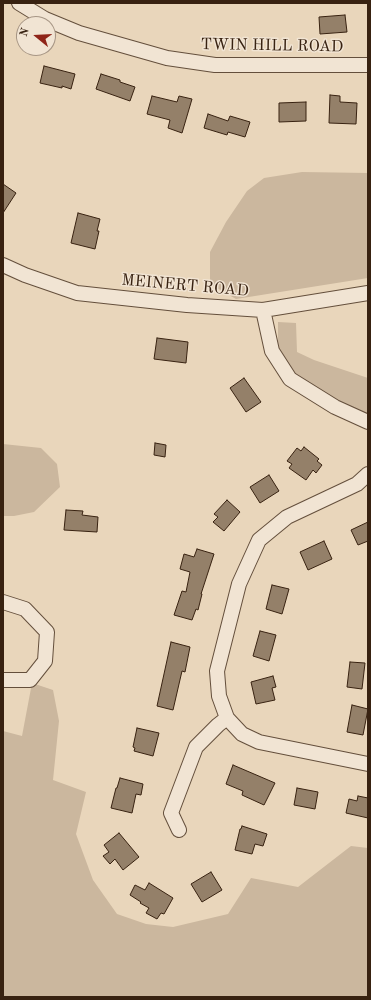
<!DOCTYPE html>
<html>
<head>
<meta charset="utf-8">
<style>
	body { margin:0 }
	#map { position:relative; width:371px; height:1000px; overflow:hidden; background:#e9d6bb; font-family:"Old Standard TT",serif }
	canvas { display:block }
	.frame { position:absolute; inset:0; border:4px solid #382211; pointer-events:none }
	.north { position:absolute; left:16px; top:16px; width:40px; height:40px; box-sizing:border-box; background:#f1e4d3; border:1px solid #a79685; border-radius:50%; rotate:288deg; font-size:11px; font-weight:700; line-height:16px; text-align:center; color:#382211 }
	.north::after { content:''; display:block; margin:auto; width:14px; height:18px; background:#8f2418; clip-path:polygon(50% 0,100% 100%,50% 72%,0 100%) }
</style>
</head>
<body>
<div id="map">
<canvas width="371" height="1000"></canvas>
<div class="frame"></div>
<div class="north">N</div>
</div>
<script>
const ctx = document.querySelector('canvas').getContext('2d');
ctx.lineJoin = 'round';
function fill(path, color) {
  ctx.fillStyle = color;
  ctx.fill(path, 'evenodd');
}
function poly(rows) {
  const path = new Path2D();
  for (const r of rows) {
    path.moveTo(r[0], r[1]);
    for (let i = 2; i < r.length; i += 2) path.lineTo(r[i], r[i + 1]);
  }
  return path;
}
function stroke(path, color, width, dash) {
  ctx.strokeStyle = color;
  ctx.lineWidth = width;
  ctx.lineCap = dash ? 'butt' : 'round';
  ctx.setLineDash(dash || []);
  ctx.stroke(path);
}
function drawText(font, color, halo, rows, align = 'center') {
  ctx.font = font + ' "Old Standard TT",serif';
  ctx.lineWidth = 3;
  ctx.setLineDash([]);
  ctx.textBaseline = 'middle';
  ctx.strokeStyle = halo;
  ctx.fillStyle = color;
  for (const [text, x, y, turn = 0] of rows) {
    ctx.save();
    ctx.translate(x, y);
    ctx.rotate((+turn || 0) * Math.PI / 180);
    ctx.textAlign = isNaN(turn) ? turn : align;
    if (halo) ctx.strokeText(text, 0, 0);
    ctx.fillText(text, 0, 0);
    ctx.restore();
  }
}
fill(poly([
	[302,172,368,173,368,278,236,299,210,284,210,252,226,222,247,191,264,178],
	[278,322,296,323,297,352,314,360,368,378,368,415,334,400,291,372,278,349],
	[3,444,41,448,57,464,60,487,34,512,14,516,3,516],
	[32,683,53,690,59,721,53,780,86,792,76,834,93,880,117,914,146,924,173,927,228,914,251,878,298,887,351,846,368,848,368,997,3,997,3,731,22,736]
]), '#cbb79e');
const building = poly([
	[345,15,347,32,320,34,319,17,345,15],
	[44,66,75,74,71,89,62,86,62,88,40,83,44,66],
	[101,74,120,80,120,82,135,87,130,101,96,89,101,74],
	[330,95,340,96,340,102,357,103,356,124,329,123,330,95],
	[152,96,177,102,179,96,192,99,182,133,168,128,170,120,147,114,152,96],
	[306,102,306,121,279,122,279,103,306,102],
	[208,114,228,121,230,116,250,122,245,137,228,132,227,135,204,128,208,114],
	[3,184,16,193,3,213,3,184],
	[78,213,100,219,97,231,99,231,95,249,71,243,78,213],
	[157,338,188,342,186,363,154,359,157,338],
	[244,378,261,402,246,412,230,388,244,378],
	[155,443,166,445,165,457,154,455,155,443],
	[304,447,319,459,317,461,322,465,316,473,313,470,306,480,289,468,292,464,287,461,297,448,301,451,304,447],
	[269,475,279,491,260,503,250,487,269,475],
	[227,500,240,512,224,531,213,522,218,517,214,514,227,500],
	[66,510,83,511,82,515,98,517,97,532,64,530,66,510],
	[368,522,368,541,358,545,351,530,368,522],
	[324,541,332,559,308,570,300,552,324,541],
	[197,549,214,554,201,594,202,594,198,610,196,609,192,620,174,615,182,591,186,592,190,572,180,569,184,554,194,557,197,549],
	[272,585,289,589,282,614,266,609,272,585],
	[260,631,276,635,269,661,253,656,260,631],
	[171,642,190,647,185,672,182,671,173,710,157,706,171,642],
	[350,662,365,663,362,689,347,687,350,662],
	[273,676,276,687,272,688,275,700,256,704,251,682,273,676],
	[352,705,368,709,363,735,347,732,352,705],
	[137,728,159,733,153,756,134,751,135,748,133,747,137,728],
	[233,765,275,783,264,805,242,795,243,791,226,784,233,765],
	[120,778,143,784,141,795,136,794,132,813,111,808,116,788,117,788,120,778],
	[297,788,318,792,315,809,294,805,297,788],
	[358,796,368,798,368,818,346,813,349,799,357,801,358,796],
	[242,826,267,834,263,846,255,844,252,854,235,850,240,829,241,829,242,826],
	[119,833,139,857,123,870,115,859,110,864,103,856,109,852,104,845,119,833],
	[211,872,222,890,202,902,191,884,211,872],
	[149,883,173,898,164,914,161,913,157,919,146,913,149,908,140,903,141,902,130,895,135,885,145,890,149,883]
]);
fill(building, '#948069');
stroke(building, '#382211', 1);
const minor = poly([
	[19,3,45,19,79,33,167,58,215,65,368,65],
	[3,265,25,275,77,293,187,305,263,310,368,293],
	[263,310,272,351,290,379,335,407,368,422],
	[368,474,357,484,287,517,259,540,239,584,217,671,219,696,227,718,242,734,259,742,368,764],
	[3,602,25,609,47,632,45,661,30,680,3,680],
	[179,830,171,813,196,747,218,725,227,718]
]);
stroke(minor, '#644f3c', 16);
stroke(minor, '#f1e4d3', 14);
drawText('16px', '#382211', '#f1e4d3', [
	["TWIN HILL ROAD",272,46,1],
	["MEINERT ROAD",185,286,5]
]);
</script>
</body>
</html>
